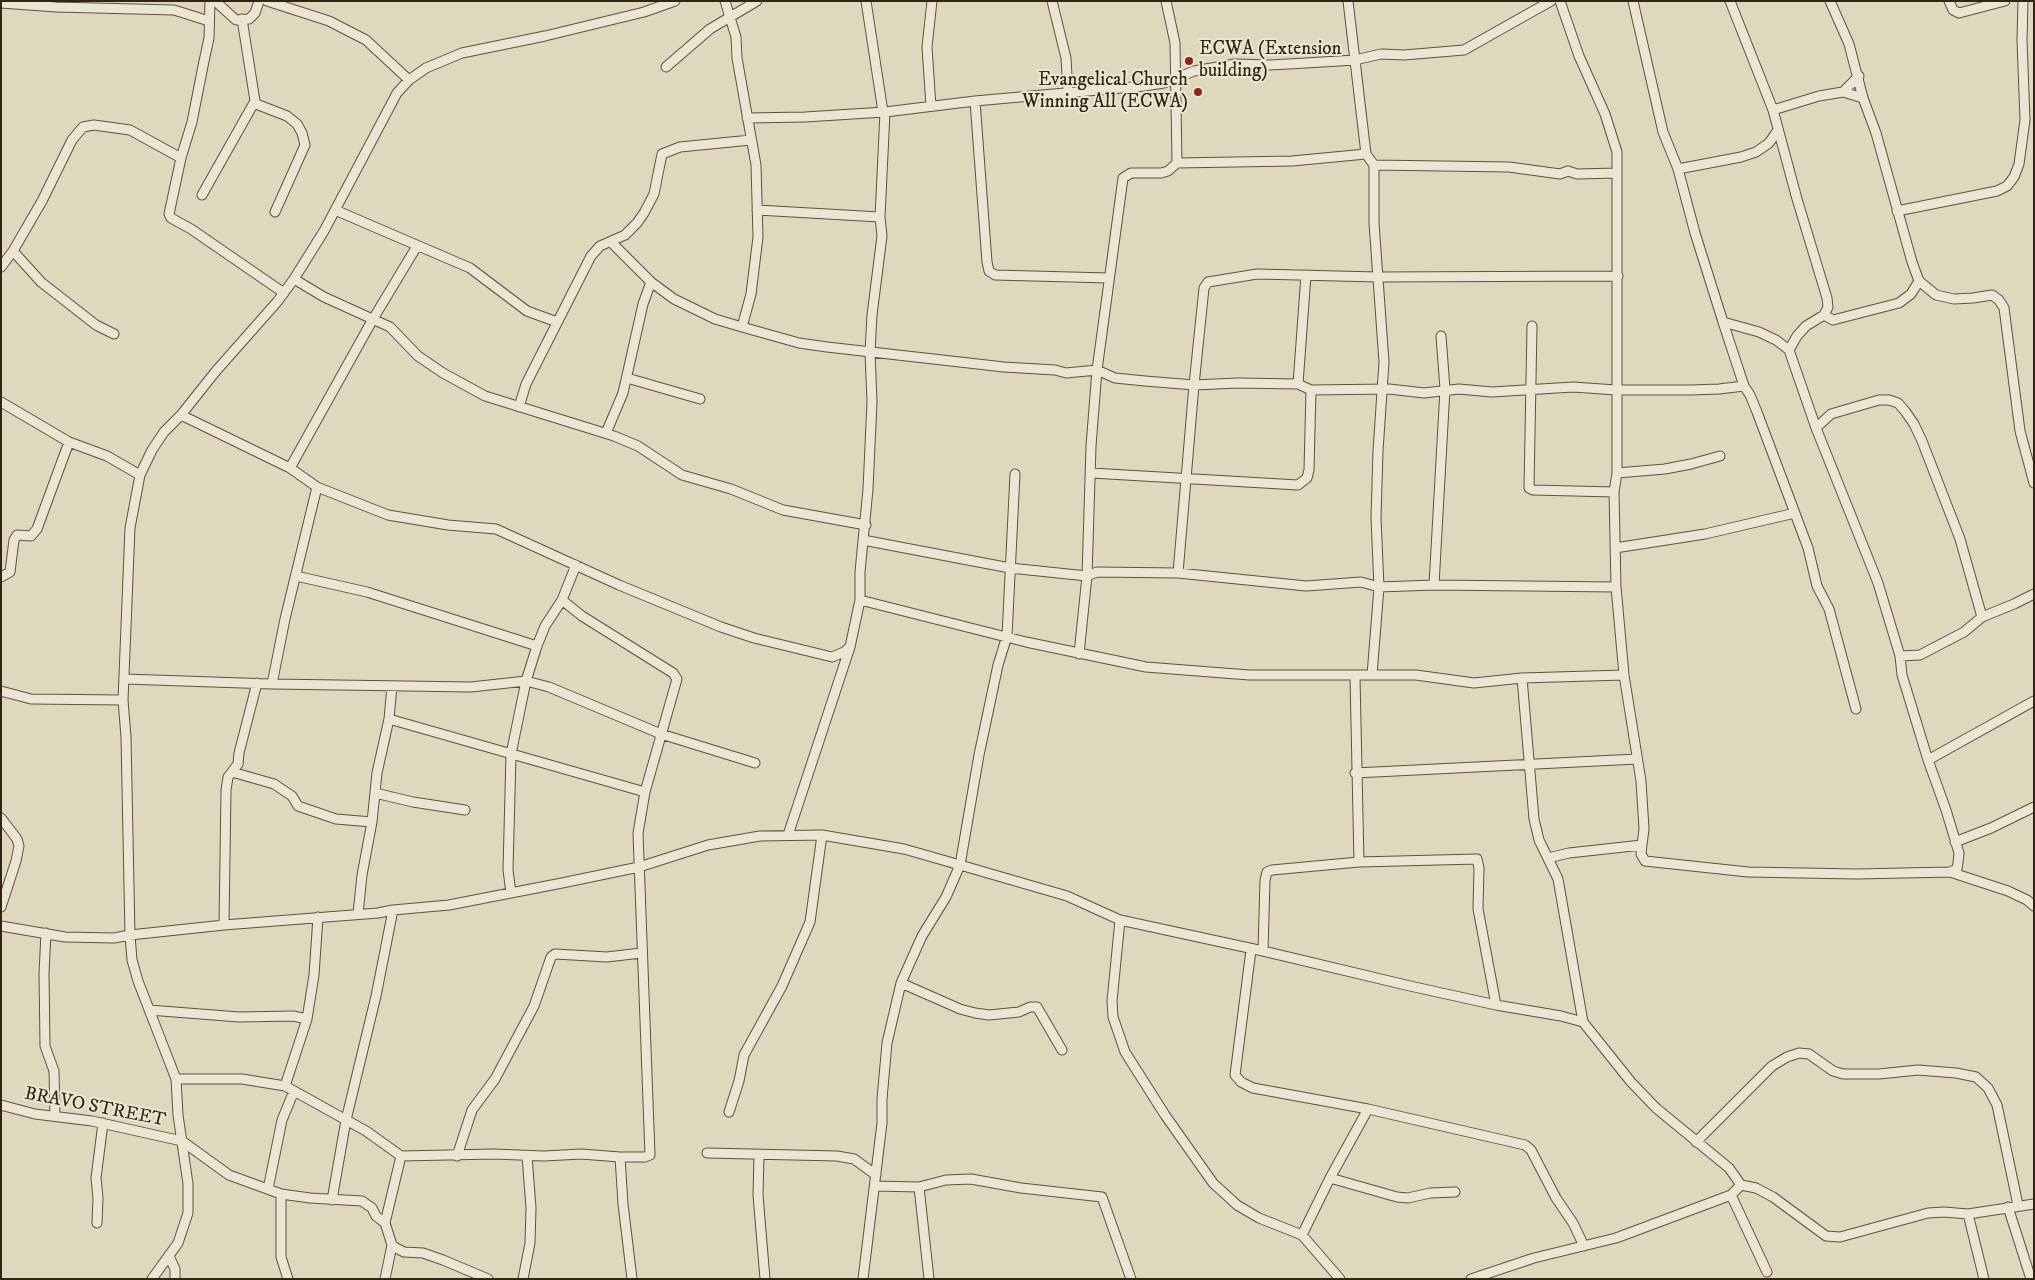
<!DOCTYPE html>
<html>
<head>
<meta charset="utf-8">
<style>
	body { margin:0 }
	#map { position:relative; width:2035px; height:1280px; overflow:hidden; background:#e0d8bc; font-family:"IM FELL DW Pica",serif }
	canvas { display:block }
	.frame { position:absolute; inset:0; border:2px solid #332513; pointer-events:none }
</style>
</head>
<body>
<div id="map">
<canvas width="2035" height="1280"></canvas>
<div class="frame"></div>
</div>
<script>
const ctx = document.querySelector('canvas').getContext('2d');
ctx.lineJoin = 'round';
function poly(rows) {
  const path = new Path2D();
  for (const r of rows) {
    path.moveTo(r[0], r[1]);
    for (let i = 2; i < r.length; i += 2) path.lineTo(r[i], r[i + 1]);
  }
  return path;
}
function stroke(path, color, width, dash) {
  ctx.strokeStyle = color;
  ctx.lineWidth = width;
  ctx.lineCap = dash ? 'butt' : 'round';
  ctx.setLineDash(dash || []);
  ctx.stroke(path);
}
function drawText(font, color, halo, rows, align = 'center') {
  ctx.font = font + ' "IM FELL DW Pica",serif';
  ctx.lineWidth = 4;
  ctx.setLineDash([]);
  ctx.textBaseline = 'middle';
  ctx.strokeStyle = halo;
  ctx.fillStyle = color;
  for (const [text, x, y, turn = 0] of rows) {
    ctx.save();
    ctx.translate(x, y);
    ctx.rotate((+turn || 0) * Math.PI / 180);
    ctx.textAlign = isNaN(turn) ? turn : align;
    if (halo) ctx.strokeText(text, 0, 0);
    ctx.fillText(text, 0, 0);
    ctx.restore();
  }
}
const minor = poly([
	[210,1,209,38,203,66,192,122,181,158,169,214,171,218,191,229,284,293],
	[215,1,236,20,249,19,255,13,259,1],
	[267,1,329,21,366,40,409,80],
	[725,1,736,37,737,58,756,165,758,237,751,294,742,327],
	[866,1,883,112],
	[1052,1,1066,58,1068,93],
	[1166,1,1175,43,1177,163],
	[1348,1,1366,154,1374,165,1374,223,1384,362,1378,451,1376,518,1379,587,1372,675],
	[1560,1,1579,56,1605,114,1617,152,1617,473,1614,492,1616,587,1624,675,1641,781,1644,829,1642,845],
	[1730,1,1773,110,1797,199,1827,298,1828,307,1824,315,1806,326,1797,336,1789,350],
	[1830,1,1849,44,1863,98,1876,133,1912,262,1919,281,1936,295,1954,299,1973,298,1992,295,1999,300,2004,308,2020,431,2034,483],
	[1949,1,1953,10,1959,13,2005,1],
	[1,3,56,7,174,10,209,21],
	[242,19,255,101,256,104,287,116,297,124,302,133,305,145,275,212],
	[666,67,710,29,757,1],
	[1843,92,1859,76],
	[975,101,987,262,989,271,995,275,1109,278],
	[931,106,927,47,932,1],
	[1773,110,1819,96,1843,92,1863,98],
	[747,118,805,117,885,112,975,101,1144,86,1164,83,1194,71,1235,64,1270,65,1306,63,1355,60,1381,54,1404,55,1464,50,1551,1],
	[1374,165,1509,167,1560,174,1568,171,1577,174,1617,173],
	[1678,169,1741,157,1756,152,1769,143,1778,130],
	[202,195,255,101],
	[335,210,470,268,527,311,557,322],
	[757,210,880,217],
	[1897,211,1997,191,2007,186,2014,177,2019,164,2025,120,2022,40,2023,1],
	[611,242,651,282,674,299,715,319,742,327,799,343,827,347,1004,367,1055,370,1066,373,1097,370,1115,378,1145,381,1194,385,1237,383,1298,384,1311,390,1389,389,1424,393,1459,389,1492,392,1573,387,1616,390,1690,390,1719,389,1744,386],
	[13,251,41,282,96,325,114,334],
	[1,267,13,251,42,201,72,140,83,127,94,125,130,130,181,158],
	[294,279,324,297,390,327,418,356,443,373,485,396,614,436,638,446,682,475,731,489,783,510,866,525],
	[1824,315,1833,320,1899,303,1911,294,1919,281],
	[1723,322,1744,386,1750,395,1757,412,1808,548,1817,586,1829,609,1856,709],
	[1532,326,1529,488,1533,490,1614,492],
	[627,378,700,399],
	[1298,384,1306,275],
	[1,402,69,442,107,456,140,475],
	[519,407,526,384,591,256,600,246,625,235,637,223,644,213,654,194,662,154,680,147,751,140],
	[181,415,290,468,317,487,388,515,448,525,496,529,619,585,721,627,754,638,832,657,844,652,850,647],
	[1816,428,1831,414,1879,400,1889,400,1898,403,1905,411,1914,424,1922,441,1960,539,1982,617],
	[606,433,623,393,643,304,651,282],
	[290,468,373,319,417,246],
	[1091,473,1298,485,1307,478,1309,470,1311,390],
	[1617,473,1665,469,1691,464,1720,456],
	[863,540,1010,568,1087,576,1097,572,1178,573,1306,586,1361,582,1379,587,1434,585,1616,587],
	[1615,548,1705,534,1795,513],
	[1178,573,1194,385,1204,288,1208,282,1257,274,1378,277,1618,276],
	[296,576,367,592,537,646],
	[1,577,10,572,14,540,17,535,31,536,37,529,69,442],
	[1434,585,1445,389,1441,336],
	[860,600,1026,642,1146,667,1249,675,1416,675,1474,683,1522,678,1534,819,1539,840,1558,879,1583,1022],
	[1079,654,1087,576,1091,446,1097,370,1123,178,1131,173,1161,173,1168,171,1177,163,1292,161,1366,154],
	[1900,656,1920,655,1964,632,1982,617,2014,604,2034,594],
	[1355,677,1359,862],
	[1522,678,1624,675],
	[124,679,272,684,471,687,526,681,549,687,661,734,755,763],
	[272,684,285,619,317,487],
	[1,691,31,699,123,700],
	[389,719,645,792],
	[1928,760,2034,701],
	[232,772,274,784,292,796,298,806,336,819,372,822],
	[1355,773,1637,759],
	[375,793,413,802,465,810],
	[1,818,17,839,19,846,16,861,1,907],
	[788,835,850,647,860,600,860,572,868,489,872,402,870,352,872,315,882,236,880,217,885,112],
	[1955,842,1991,828,2034,807],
	[1548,858,1569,853,1642,845,1641,854,1645,861,1748,872,1857,874,1950,872,1957,869,1958,863,1959,853,1946,810,1928,760,1902,675,1900,656,1878,583,1816,428,1789,350,1776,340,1759,332,1723,322,1695,233,1678,169,1663,132,1633,1],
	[1950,872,2008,891,2027,900,2034,906],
	[511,893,508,870,511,754,526,681,537,646,545,626,562,600,576,565],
	[358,914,362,875,372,822,377,773,389,719,392,686],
	[1120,920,1112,1001,1113,1017,1125,1052,1165,1115,1213,1183,1237,1205,1259,1218,1302,1235,1340,1279],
	[224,925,226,790,228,777,238,764,239,753,257,683],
	[1,926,65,937,114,938,130,935,224,925,378,913,393,910,449,905,562,883,639,867,708,845,760,836,822,835,904,849,960,865,1067,896,1120,920,1263,951,1410,986,1496,1005,1561,1016,1583,1022,1631,1082,1656,1108,1729,1168,1741,1185,1731,1195,1616,1238,1534,1258,1471,1279],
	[46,933,44,973,45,1046,54,1071,55,1116],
	[1251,950,1235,1075,1241,1082,1253,1088,1368,1109,1525,1145,1531,1150,1556,1198,1573,1223,1584,1246],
	[1263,951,1265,880,1267,872,1272,870,1359,862,1477,859,1479,868,1478,909,1496,1005],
	[901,983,960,1009,975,1013,989,1015,1019,1012,1030,1007,1037,1007,1062,1050],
	[149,1010,239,1017,293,1016,307,1019],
	[176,1079,242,1079,285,1086,366,1131,401,1156,494,1154,544,1156,581,1154,620,1157,645,1157,650,1155,638,833,645,792,677,679,673,673,582,616,562,600],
	[285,1086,307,1019,314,975,318,917],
	[1,1105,35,1114,92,1121,182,1141,229,1175,281,1194,310,1198,362,1201,372,1208,376,1216,385,1223,392,1245,396,1248,404,1252,423,1253,443,1260,488,1279],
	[729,1112,739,1081,744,1055,782,986,810,922,822,835],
	[1696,1142,1772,1066,1787,1057,1799,1053,1809,1054,1833,1071,1843,1074,1879,1074,1918,1070,1956,1073,1976,1077,1988,1088,1997,1105,2018,1205],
	[707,1153,837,1156,854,1159,876,1175],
	[759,1155,758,1195,765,1279],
	[457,1156,472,1110,495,1079,534,1006,551,957,555,954,607,957,641,953],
	[620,1157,623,1204,632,1279],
	[1330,1178,1397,1197,1408,1198,1430,1193,1455,1192],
	[1741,1185,1756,1188,1773,1197,1826,1236,1840,1237,1928,1213,1944,1212,1968,1214,2034,1204],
	[875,1186,919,1187,946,1180,971,1179,1021,1188,1102,1197,1131,1279],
	[919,1187,929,1279],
	[268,1189,282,1120,294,1091],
	[281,1194,281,1257,288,1279],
	[1731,1195,1767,1272],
	[332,1200,346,1120,376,996,393,910],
	[2008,1207,2031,1279],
	[1968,1214,1984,1279],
	[97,1223,98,1198,96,1178,103,1123],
	[385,1223,401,1156],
	[1302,1235,1330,1178,1368,1109],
	[169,1256,175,1269,175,1279],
	[152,1279,178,1243,188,1213,188,1184,178,1115,176,1079,138,981,132,960,130,935,126,737,123,700,130,528,140,475,152,450,164,432,181,415,216,371,277,302,294,279,324,231,397,93,409,80,426,68,462,53,545,36,644,12,675,1],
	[385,1279,392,1245],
	[523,1279,530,1243,531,1208,527,1156],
	[863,1279,882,1123,882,1099,887,1043,901,983,922,936,946,897,960,865,979,755,998,665,1007,636,1015,474]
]);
stroke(minor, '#5e523d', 11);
stroke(minor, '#ebe6d3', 9);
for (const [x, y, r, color] of [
	[1189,61,5,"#8f2418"],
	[1198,92,5,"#8f2418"]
]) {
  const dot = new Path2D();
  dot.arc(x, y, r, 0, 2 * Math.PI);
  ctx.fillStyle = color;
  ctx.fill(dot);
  stroke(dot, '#ebe6d3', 2);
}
drawText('19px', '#332513', '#ebe6d3', [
	["ECWA (Extension",1199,50],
	["building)",1199,72],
	["Evangelical Church",1188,81,"right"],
	["Winning All (ECWA)",1188,103,"right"]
], 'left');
drawText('19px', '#332513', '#ebe6d3', [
	["BRAVO STREET",95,1108,11]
]);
</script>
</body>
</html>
